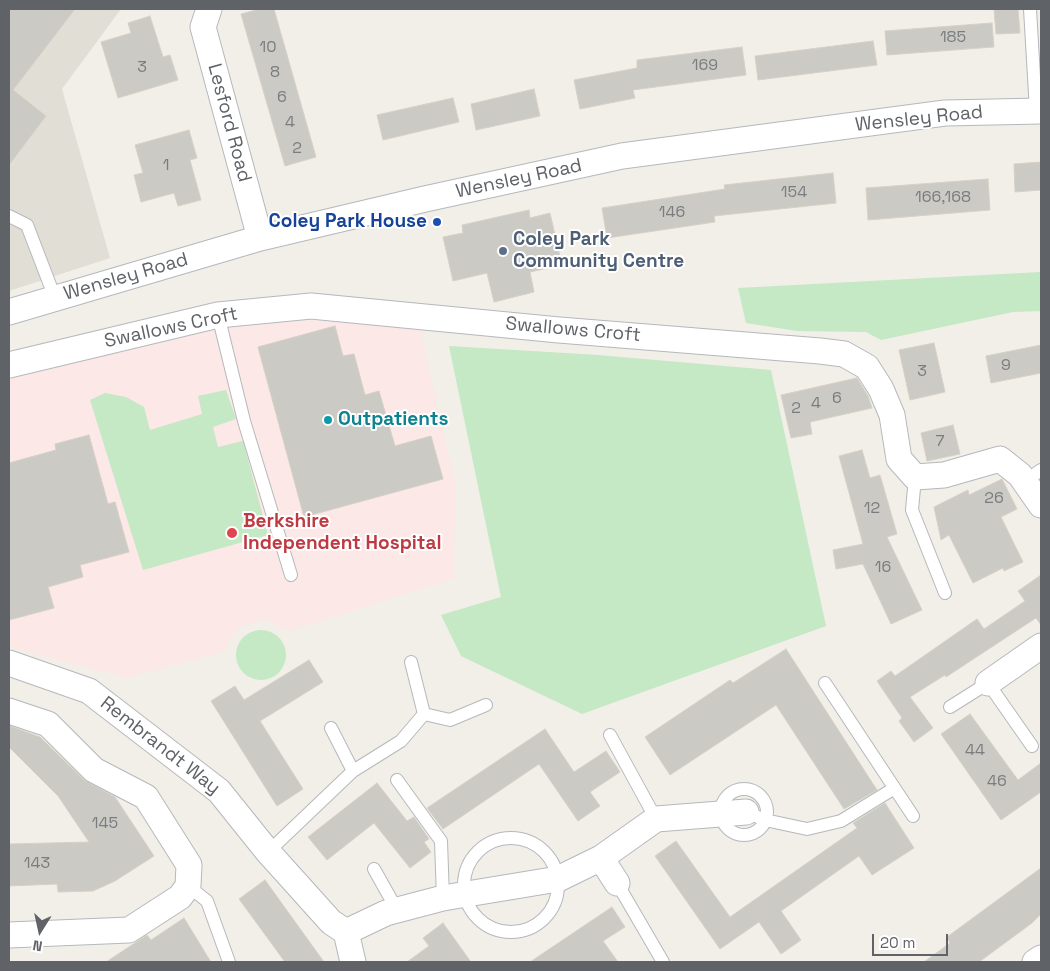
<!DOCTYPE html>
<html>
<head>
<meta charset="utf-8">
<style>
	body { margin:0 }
	#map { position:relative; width:1050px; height:971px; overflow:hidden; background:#f1efe8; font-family:"Space Grotesk",sans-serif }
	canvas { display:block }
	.frame { position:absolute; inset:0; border:10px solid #5f6368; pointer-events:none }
	.north { position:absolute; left:15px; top:906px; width:50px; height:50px; -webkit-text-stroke:4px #fff; paint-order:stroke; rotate:190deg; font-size:14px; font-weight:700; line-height:20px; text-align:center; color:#5f6368 }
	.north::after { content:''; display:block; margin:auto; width:18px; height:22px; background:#5f6368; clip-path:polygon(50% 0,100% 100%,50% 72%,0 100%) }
	.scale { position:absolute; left:872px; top:934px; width:76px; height:22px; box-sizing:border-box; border:2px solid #5f6368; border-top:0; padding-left:6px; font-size:15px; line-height:18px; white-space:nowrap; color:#5f6368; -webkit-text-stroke:4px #fff; paint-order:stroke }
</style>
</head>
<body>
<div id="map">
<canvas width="1050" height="971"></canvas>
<div class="frame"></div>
<div class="north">N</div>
<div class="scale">20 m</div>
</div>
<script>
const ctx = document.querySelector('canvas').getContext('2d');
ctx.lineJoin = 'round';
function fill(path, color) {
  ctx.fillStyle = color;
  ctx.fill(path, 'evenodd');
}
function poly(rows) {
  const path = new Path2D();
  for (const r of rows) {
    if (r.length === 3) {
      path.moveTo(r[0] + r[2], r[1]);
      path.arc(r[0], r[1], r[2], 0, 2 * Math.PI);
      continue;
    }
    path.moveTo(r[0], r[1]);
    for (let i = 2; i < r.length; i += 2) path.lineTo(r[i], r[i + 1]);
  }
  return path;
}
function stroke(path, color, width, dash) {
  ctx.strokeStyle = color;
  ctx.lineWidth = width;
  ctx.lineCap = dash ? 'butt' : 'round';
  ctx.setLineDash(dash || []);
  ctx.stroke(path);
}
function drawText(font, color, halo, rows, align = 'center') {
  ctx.font = font + ' "Space Grotesk",sans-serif';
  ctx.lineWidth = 4;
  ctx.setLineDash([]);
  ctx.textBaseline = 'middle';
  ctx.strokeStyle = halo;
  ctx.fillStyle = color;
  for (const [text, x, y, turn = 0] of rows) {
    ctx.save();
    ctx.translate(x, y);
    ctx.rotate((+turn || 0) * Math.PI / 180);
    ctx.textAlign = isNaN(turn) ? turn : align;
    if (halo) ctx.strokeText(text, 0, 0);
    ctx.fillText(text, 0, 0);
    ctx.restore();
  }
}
fill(poly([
	[9,9,121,9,62,89,110,258,9,291]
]), '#e1ded6');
fill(poly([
	[260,319,419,324,456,488,453,579,288,631,264,619,238,628,223,652,127,678,9,647,9,379]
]), '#fce8e6');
fill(poly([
	[1041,272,1041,311,1013,312,881,340,866,332,797,331,746,323,738,288],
	[449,346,598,355,771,370,826,626,582,714,461,656,441,615,501,597],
	[226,390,236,419,213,427,218,447,243,441,268,535,143,570,90,400,105,393,126,397,144,407,150,430,202,414,198,396],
	[261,655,25]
]), '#c5e8c5');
const building = poly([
	[9,9,75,9,13,90,46,116,9,165,9,9],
	[260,9,274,9,316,157,285,166,241,14,260,9],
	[994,9,1018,9,1020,33,996,34,994,9],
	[150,16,163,57,170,55,178,80,118,98,101,42,131,33,128,23,150,16],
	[992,23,994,47,887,55,885,31,992,23],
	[873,41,877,65,758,80,755,56,873,41],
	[742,47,746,75,633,90,635,98,580,109,574,80,637,68,637,60,742,47],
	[534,89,540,116,476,130,471,104,534,89],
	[453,98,459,122,383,140,377,115,453,98],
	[189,130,197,158,190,160,201,200,178,206,174,193,141,202,134,175,143,173,135,145,189,130],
	[1041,162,1041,190,1015,192,1014,164,1041,162],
	[833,173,836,203,714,216,715,222,607,238,602,208,725,189,724,185,833,173],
	[988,179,990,210,868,220,866,188,988,179],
	[529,210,530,218,550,213,562,265,530,272,534,292,494,302,487,273,453,281,443,237,463,233,462,225,529,210],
	[335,326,343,356,354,354,365,395,379,391,395,446,431,436,443,479,304,517,258,347,335,326],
	[934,343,945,392,910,400,899,350,934,343],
	[1041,345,1041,373,991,383,986,356,1041,345],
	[857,378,868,396,872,408,810,422,812,434,791,438,781,395,857,378],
	[953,425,960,454,927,461,921,433,953,425],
	[89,435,108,504,115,502,129,552,80,565,83,577,48,587,54,608,9,620,9,463,56,450,55,444,89,435],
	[862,450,870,478,880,475,897,534,887,537,922,610,891,624,863,564,836,569,833,550,863,544,839,456,862,450],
	[1002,479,1017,509,1001,517,1023,562,1004,571,1003,568,973,583,949,535,941,540,934,507,968,490,969,495,1002,479],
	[1041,575,1041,625,1036,618,946,677,945,675,910,697,933,728,914,742,899,721,902,718,877,681,891,671,895,676,977,619,984,629,1025,601,1018,591,1041,575],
	[786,649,877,790,844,809,776,705,670,775,645,737,730,680,733,683,786,649],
	[309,660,323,682,260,721,303,789,277,806,211,701,235,686,244,700,309,660],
	[970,714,1018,780,1041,763,1041,792,1001,820,941,734,970,714],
	[10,726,40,737,84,780,115,797,154,856,115,881,93,891,58,892,57,884,9,886,9,844,89,842,58,796,9,747,10,726],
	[545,729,574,772,606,751,620,772,590,792,600,806,578,821,539,764,443,829,427,808,545,729],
	[377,783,407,821,414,817,429,839,424,842,431,852,410,868,374,823,327,860,308,837,377,783],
	[885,803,914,848,872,875,859,856,781,911,801,940,781,954,759,922,720,949,655,856,676,841,730,917,857,828,853,823,885,803],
	[1041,868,1041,914,1032,923,979,962,924,962,950,943,947,937,1041,868],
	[265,880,324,962,285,962,239,899,265,880],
	[612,907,625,927,603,941,618,962,530,962,612,907],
	[184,918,211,962,106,962,147,935,151,940,184,918],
	[443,923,471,962,407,962,429,946,423,938,443,923]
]);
fill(building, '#cccac5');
stroke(building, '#d6d1c6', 1);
const service = poly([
	[1030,9,1036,111],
	[9,216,27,225,55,298],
	[218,315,244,421,291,575],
	[915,477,912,510,945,593],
	[1025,481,1041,470],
	[411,662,424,714],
	[825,683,913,816],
	[950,707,988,683,1032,746],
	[331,728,353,771],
	[610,735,656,819],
	[397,780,441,841,443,898],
	[744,812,23],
	[746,812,765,820,807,829,841,821,893,789],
	[511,885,47],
	[268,852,353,771,401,741,424,714,450,720,486,705],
	[374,869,397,910],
	[617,883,663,962],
	[188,886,207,901,229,962]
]);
const minor = poly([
	[209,9,203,27,260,238],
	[9,312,260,238,425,199,622,156,945,113,1041,111],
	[9,365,218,315,311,306,559,330,820,351,844,354,867,367,881,389,892,415,899,459,915,477,944,475,1000,459,1020,475,1041,505],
	[9,663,89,691,219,791,268,852,331,922,346,932,386,913,443,898,558,879,601,858,656,819,746,812],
	[988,683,1041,646],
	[9,711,48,724,94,770,146,797,189,865,188,886,180,897,129,930,9,935],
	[601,858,617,883],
	[346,932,353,962],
	[1035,962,1041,958]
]);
stroke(service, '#b5b8bc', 14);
stroke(minor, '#b5b8bc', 27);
stroke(service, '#fff', 12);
stroke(minor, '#fff', 25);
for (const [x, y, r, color] of [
	[437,222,5,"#1a4fb4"],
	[503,251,5,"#5c6f8a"],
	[328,420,5,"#0f9aa8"],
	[232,533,6,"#e0444e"]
]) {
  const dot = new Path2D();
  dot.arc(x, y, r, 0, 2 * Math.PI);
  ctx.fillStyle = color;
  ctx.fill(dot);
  stroke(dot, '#fff', 2);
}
drawText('16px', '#7a7d7f', null, [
	["185",953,38],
	["10",268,48],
	["169",705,66],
	["3",142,68],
	["8",275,73],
	["6",282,98],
	["4",290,123],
	["2",297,149],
	["1",166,166],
	["154",794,193],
	["166,168",943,198],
	["146",672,213],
	["9",1006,366],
	["3",922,372],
	["6",837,399],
	["4",816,404],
	["2",796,409],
	["7",940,442],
	["26",994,499],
	["12",872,509],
	["16",883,568],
	["44",975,751],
	["46",997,782],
	["145",105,824],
	["143",37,864]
]);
drawText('19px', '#5f6368', '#fff', [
	["Wensley Road",919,119,-6],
	["Lesford Road",229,123,75],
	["Wensley Road",519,179,-12],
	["Wensley Road",126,277,-16],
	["Swallows Croft",171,328,-12],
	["Swallows Croft",573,330,5],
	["Rembrandt Way",160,746,38]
]);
drawText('bold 19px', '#164399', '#fff', [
	["Coley Park House",427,222]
], 'right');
drawText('bold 19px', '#4e5e75', '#fff', [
	["Coley Park",513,240],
	["Community Centre",513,262]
], 'left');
drawText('bold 19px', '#0d838f', '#fff', [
	["Outpatients",338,420]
], 'left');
drawText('bold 19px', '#be3a42', '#fff', [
	["Berkshire",243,522],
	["Independent Hospital",243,544]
], 'left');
</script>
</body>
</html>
